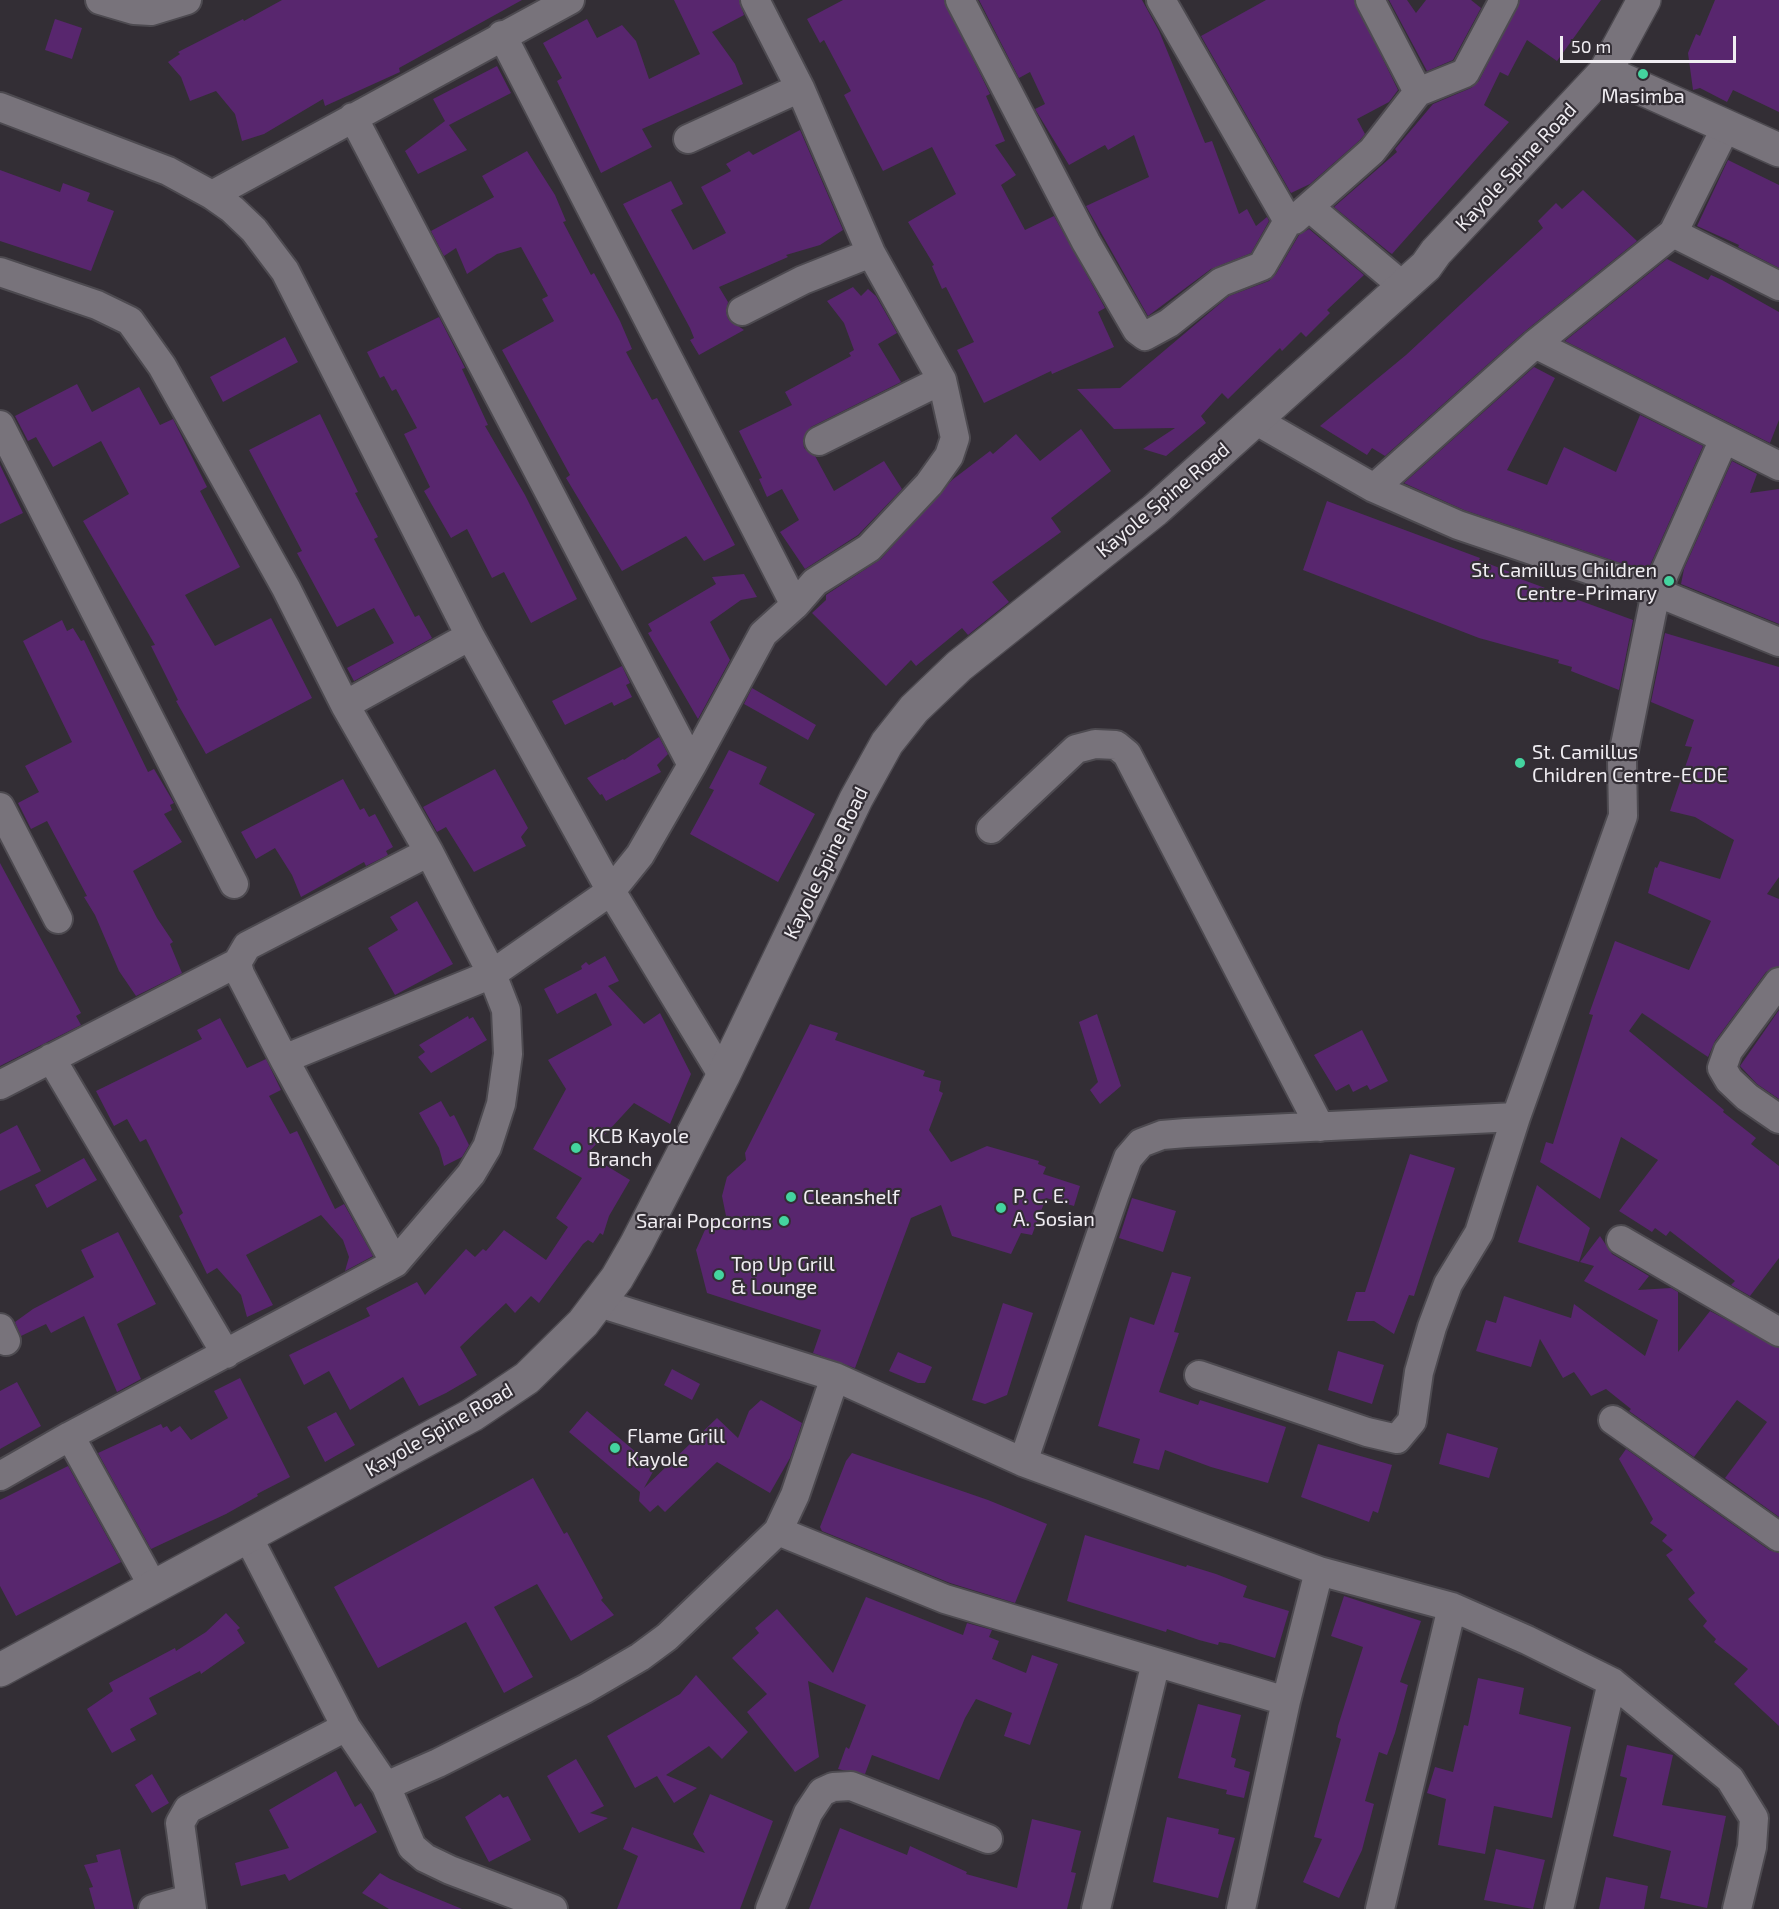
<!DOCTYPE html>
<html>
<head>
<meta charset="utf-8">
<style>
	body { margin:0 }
	#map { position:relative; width:1779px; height:1909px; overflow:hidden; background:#332e35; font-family:"Exo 2",sans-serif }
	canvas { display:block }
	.scale { position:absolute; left:1560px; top:36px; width:176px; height:27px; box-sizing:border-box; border:3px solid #f0edf2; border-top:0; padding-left:8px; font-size:18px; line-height:21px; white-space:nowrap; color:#f0edf2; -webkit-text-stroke:4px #332e35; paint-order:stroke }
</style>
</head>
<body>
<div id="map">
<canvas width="1779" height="1909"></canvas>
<div class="scale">50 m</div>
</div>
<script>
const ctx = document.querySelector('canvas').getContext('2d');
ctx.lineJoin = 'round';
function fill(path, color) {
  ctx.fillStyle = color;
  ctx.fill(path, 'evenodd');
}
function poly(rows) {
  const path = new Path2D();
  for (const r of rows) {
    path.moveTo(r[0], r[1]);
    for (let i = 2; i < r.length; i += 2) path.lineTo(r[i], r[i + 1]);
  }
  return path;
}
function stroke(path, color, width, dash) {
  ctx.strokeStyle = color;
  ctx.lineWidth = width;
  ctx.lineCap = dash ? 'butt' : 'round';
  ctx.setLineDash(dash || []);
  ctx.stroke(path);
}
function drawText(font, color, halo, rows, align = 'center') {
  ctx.font = font + ' "Exo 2",sans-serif';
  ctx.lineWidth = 4.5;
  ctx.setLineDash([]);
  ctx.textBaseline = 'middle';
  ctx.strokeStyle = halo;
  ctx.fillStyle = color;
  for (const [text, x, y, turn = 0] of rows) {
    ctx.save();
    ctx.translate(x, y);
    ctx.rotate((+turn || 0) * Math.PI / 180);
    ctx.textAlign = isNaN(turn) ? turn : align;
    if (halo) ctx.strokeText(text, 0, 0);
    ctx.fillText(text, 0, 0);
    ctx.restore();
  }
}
fill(poly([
	[282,0,522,0,399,68,400,72,325,106,323,99,264,134,242,141,235,114,216,91,190,101,181,77,168,62,180,54,178,52,243,19,244,21],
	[674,0,739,0,744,15,712,32,735,64,743,84,642,129,652,147,601,173,557,81,562,78,543,43,587,19,597,38,622,25,636,41,649,79,700,54],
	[843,0,944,0,990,94,986,96,1005,141,995,145,1016,175,1001,185,1025,230,1054,216,1105,308,1098,312,1114,347,1052,374,1051,371,984,403,957,350,974,342,946,287,942,289,932,266,934,265,908,222,956,194,932,147,883,171,844,95,851,91,824,40,820,43,807,19],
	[979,0,1142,0,1159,31,1205,143,1212,141,1239,214,1247,209,1256,226,1267,217,1269,221,1251,253,1211,269,1148,316,1086,206,1149,177,1134,135,1108,150,1105,145,1069,165,1035,109,1045,104,1030,72,1019,78],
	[1266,0,1354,0,1398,90,1389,102,1357,119,1365,134,1360,140,1310,184,1291,193,1201,36],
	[1389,0,1407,0,1416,13,1426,0,1471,0,1481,8,1453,60,1427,71],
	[1520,0,1601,0,1557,61,1527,40,1508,76,1500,72,1484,105,1509,122,1392,254,1389,252,1334,207,1397,152,1395,149,1433,104,1471,88,1479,81],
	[1715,0,1779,0,1779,112,1733,90,1727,102,1700,88,1693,90,1688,53,1696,34,1700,36],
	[55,19,82,28,72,59,45,50],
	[497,66,511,93,449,125,467,150,418,174,405,151,445,121,433,99],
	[800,130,843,230,820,245,786,255,788,257,719,287,728,302,726,311,728,319,744,330,699,355,690,340,694,338,690,328,623,204,671,181,683,204,671,210,693,250,726,233,701,187,731,171,726,164,749,151,753,155],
	[527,151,555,195,566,221,563,222,591,275,594,273,620,321,632,349,626,352,652,400,657,398,735,545,704,561,686,536,622,571,566,478,570,475,502,350,554,321,542,299,548,296,521,247,497,254,467,274,456,248,444,256,431,231,494,197,482,176],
	[1728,160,1779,185,1779,268,1738,247,1739,245,1697,226],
	[0,170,60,192,63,183,90,193,87,201,114,211,91,271,0,241],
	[1583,190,1637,241,1524,332,1385,456,1372,448,1367,455,1320,426,1406,355,1543,228,1538,221,1556,203,1562,209],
	[1309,229,1364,275,1327,310,1330,313,1306,337,1301,332,1282,351,1280,348,1228,399,1222,393,1201,416,1206,423,1166,456,1143,449,1175,428,1114,429,1077,389,1120,388,1229,296,1269,281,1276,274,1299,235],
	[1667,259,1708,280,1711,275,1722,280,1779,312,1779,420,1770,443,1565,341],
	[853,287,861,296,868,289,876,296,897,333,878,344,901,382,811,427,803,439,804,448,815,456,834,491,884,461,902,489,858,535,805,569,780,532,799,520,782,489,767,497,759,479,762,478,739,431,792,405,785,392,851,356,849,353,854,350,844,323,827,301],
	[439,317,465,368,462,369,488,425,485,426,525,495,577,599,531,623,504,572,492,578,467,529,451,538,424,491,430,487,404,434,417,428,396,389,392,391,384,376,380,378,367,352],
	[285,337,298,362,223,402,210,377],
	[1534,367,1555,378,1507,470,1547,485,1564,447,1616,472,1640,415,1703,446,1647,572,1464,510,1404,483],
	[77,384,92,412,139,387,160,425,173,419,207,487,200,491,240,567,185,595,215,646,271,618,312,698,206,754,176,701,178,700,151,646,155,645,83,521,129,494,101,441,53,467,36,437,28,441,15,416],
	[320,414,358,492,355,493,378,537,374,539,415,617,419,615,432,638,354,681,347,668,394,643,374,608,337,627,297,553,302,551,249,450],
	[1081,429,1111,471,1051,518,1061,532,992,582,1009,602,968,635,962,628,916,666,911,660,886,686,812,613,826,600,826,595,881,559,952,480,990,451,993,454,1016,434,1040,461],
	[1732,461,1757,474,1750,493,1779,489,1779,624,1681,584,1684,569],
	[0,465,23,513,0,524],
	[1327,501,1480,558,1479,560,1515,574,1515,577,1633,620,1619,690,1571,671,1572,667,1558,663,1559,660,1479,638,1303,570],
	[744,574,757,597,741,600,710,622,730,660,698,719,648,633,652,631,648,624,716,584,712,577],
	[62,620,67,631,73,628,81,641,84,640,148,772,154,769,174,803,170,805,172,810,164,814,182,842,133,871,157,918,173,942,170,944,182,973,136,996,119,971,95,915,84,897,87,896,47,821,31,829,18,803,39,792,25,766,72,742,23,641],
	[1665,633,1779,667,1779,877,1767,894,1779,899,1779,966,1766,972,1715,1041,1708,1057,1642,1013,1629,1031,1724,1110,1723,1112,1756,1138,1751,1144,1779,1166,1779,1258,1750,1296,1731,1285,1735,1281,1670,1231,1666,1236,1655,1228,1652,1232,1619,1211,1658,1160,1621,1137,1600,1199,1540,1162,1546,1142,1553,1144,1593,1015,1589,1014,1615,941,1689,970,1711,921,1648,893,1655,867,1657,868,1660,861,1720,879,1734,840,1695,817,1670,811,1692,747,1685,746,1694,720,1651,702],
	[622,666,630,683,626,685,632,697,614,706,612,702,565,725,552,701],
	[752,688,816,725,808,740,744,704],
	[659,737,668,754,657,765,661,772,606,801,602,794,600,795,587,778,623,759,624,760],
	[729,750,767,767,759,784,815,814,778,882,690,834,714,790,709,788],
	[495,769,528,828,521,837,526,846,474,872,446,827,437,832,423,807],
	[343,779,360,810,364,808,369,817,375,814,393,847,386,851,388,855,366,866,364,862,301,897,292,875,275,848,256,859,241,832],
	[0,863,81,1013,76,1016,81,1025,0,1066],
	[417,901,453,964,395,995,368,948,398,930,390,917],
	[605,956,619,981,608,986,644,1024,660,1013,691,1074,670,1124,634,1103,587,1154,630,1180,609,1216,603,1235,600,1233,593,1243,588,1240,583,1244,539,1303,531,1296,515,1313,506,1303,460,1347,477,1375,446,1393,419,1406,403,1377,350,1410,329,1371,304,1385,289,1355,370,1316,366,1308,417,1282,425,1295,466,1249,475,1257,483,1249,486,1251,504,1230,546,1260,568,1227,556,1218,582,1178,533,1149,566,1089,548,1060,612,1025,596,993,557,1014,544,989,582,969,581,966,586,962,589,965],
	[1779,1010,1779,1099,1757,1084,1740,1066],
	[1097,1014,1121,1086,1100,1104,1090,1090,1098,1082,1079,1022],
	[468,1016,469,1019,473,1017,487,1040,431,1073,418,1057,425,1052,419,1045],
	[220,1018,247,1068,266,1059,281,1090,269,1096,290,1134,297,1131,335,1209,344,1204,373,1256,345,1271,349,1257,343,1240,321,1215,246,1255,273,1305,247,1317,241,1295,217,1268,207,1274,179,1216,183,1213,146,1139,140,1142,127,1119,114,1126,96,1091,202,1039,197,1030],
	[810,1024,838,1033,835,1040,925,1071,923,1076,941,1081,939,1091,943,1093,929,1130,951,1162,987,1146,1039,1161,1038,1164,1046,1167,1043,1174,1080,1186,1074,1206,1046,1198,1032,1235,1021,1233,1011,1254,952,1236,941,1205,911,1218,855,1368,813,1353,821,1330,707,1293,696,1250,708,1223,726,1216,722,1196,727,1177,746,1160,745,1153],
	[1362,1030,1388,1081,1370,1090,1367,1085,1353,1092,1349,1084,1336,1091,1314,1055],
	[441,1101,450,1117,454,1115,469,1145,462,1157,444,1166,439,1148,419,1113],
	[17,1125,41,1171,0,1191,0,1134],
	[1410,1154,1455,1168,1414,1296,1409,1295,1394,1334,1374,1321,1347,1321,1356,1292,1365,1292],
	[84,1158,97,1180,47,1208,35,1185],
	[1537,1185,1590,1228,1579,1262,1518,1242],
	[1132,1198,1176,1211,1163,1252,1119,1238],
	[118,1232,156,1304,117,1324,141,1379,117,1392,84,1316,51,1333,46,1324,21,1336,15,1322,33,1309,94,1277,81,1250],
	[1600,1236,1612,1254,1649,1276,1638,1290,1671,1288,1678,1292,1678,1352,1710,1311,1779,1348,1779,1517,1725,1478,1767,1422,1737,1400,1694,1457,1629,1411,1631,1409,1606,1389,1591,1396,1574,1372,1563,1378,1540,1339,1531,1367,1476,1351,1486,1320,1496,1323,1504,1296,1571,1318,1574,1304,1645,1356,1658,1320,1584,1281,1594,1266,1580,1262],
	[1172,1272,1191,1277,1174,1332,1179,1333,1159,1392,1198,1405,1200,1400,1286,1427,1268,1483,1211,1467,1165,1450,1159,1470,1133,1463,1140,1439,1098,1426,1130,1317,1154,1325],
	[1003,1303,1033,1313,1007,1395,985,1404,972,1400],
	[1338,1351,1384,1365,1372,1404,1328,1390],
	[898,1352,932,1367,925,1383,918,1383,889,1371],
	[672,1369,700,1384,692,1400,664,1385],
	[240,1378,290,1477,257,1494,258,1496,226,1514,151,1549,98,1453,161,1424,163,1428,167,1426,171,1432,180,1426,191,1440,228,1418,214,1391],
	[17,1382,41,1426,0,1449,0,1391],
	[761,1400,802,1423,790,1458,770,1493,717,1462,665,1512,658,1505,650,1512,639,1501,640,1492,569,1432,587,1411,655,1468,644,1488,717,1418,738,1438,749,1411],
	[336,1412,355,1445,325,1462,307,1427],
	[1447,1433,1498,1448,1489,1478,1439,1464],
	[1318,1444,1392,1465,1378,1513,1373,1511,1369,1522,1301,1497],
	[1626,1449,1769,1550,1779,1553,1779,1726,1734,1684,1748,1669,1714,1642,1716,1639,1703,1626,1707,1621,1688,1599,1695,1593,1666,1555,1673,1550,1662,1541,1667,1535,1650,1523,1653,1519,1619,1459],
	[852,1453,988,1500,1047,1524,1015,1603,950,1583,822,1531,820,1527,846,1461],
	[68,1466,121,1562,16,1616,0,1586,0,1500],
	[533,1478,564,1534,567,1532,603,1598,601,1600,614,1615,571,1641,537,1584,494,1607,533,1677,504,1693,466,1622,378,1668,334,1587],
	[1085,1535,1186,1567,1187,1565,1216,1574,1247,1586,1243,1597,1289,1611,1275,1658,1230,1644,1219,1642,1218,1645,1199,1640,1167,1629,1166,1632,1067,1601],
	[1344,1596,1421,1621,1400,1682,1408,1685,1395,1733,1387,1755,1379,1752,1365,1801,1374,1804,1362,1850,1339,1898,1303,1882,1322,1839,1314,1837,1341,1739,1336,1737,1338,1726,1363,1647,1331,1636],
	[866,1597,963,1635,967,1623,992,1630,989,1637,999,1641,992,1659,1026,1673,1032,1655,1058,1664,1030,1745,1004,1736,1012,1713,976,1699,965,1718,939,1780,872,1755,865,1774,842,1770,838,1769,846,1747,849,1749,866,1705,808,1681,819,1757,795,1772,747,1712,767,1694,732,1658,759,1633,755,1628,777,1609,833,1673],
	[226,1613,240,1628,237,1630,245,1643,201,1674,200,1671,149,1698,157,1714,130,1729,136,1740,112,1753,87,1709,113,1691,109,1683,175,1648,176,1651,206,1632],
	[696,1675,748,1732,722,1759,709,1746,666,1775,697,1788,674,1803,657,1776,635,1788,607,1736,680,1694],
	[1478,1678,1524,1688,1519,1714,1571,1727,1552,1818,1494,1806,1485,1854,1438,1845,1446,1799,1427,1793,1435,1767,1453,1772,1464,1725,1468,1726],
	[1198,1704,1241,1715,1231,1757,1236,1759,1234,1767,1250,1772,1244,1798,1226,1794,1227,1790,1178,1778],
	[1627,1745,1673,1755,1662,1805,1726,1816,1707,1908,1660,1898,1671,1851,1613,1836,1627,1778,1620,1776],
	[576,1759,604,1806,590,1813,608,1818,579,1833,547,1776],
	[336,1771,355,1807,361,1803,377,1832,289,1881,285,1874,241,1886,235,1863,289,1848,269,1810],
	[152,1774,169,1803,152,1813,135,1785],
	[500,1794,503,1798,508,1796,531,1840,489,1862,465,1817],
	[710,1794,773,1821,740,1909,617,1909,638,1856,623,1849,632,1827,705,1853,693,1834],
	[1167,1817,1219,1829,1218,1834,1235,1838,1218,1898,1153,1882],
	[1032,1819,1081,1831,1071,1872,1076,1873,1067,1909,809,1909,840,1828,907,1855,910,1846,967,1872,966,1874,1017,1888],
	[120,1849,134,1909,95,1909,89,1888,93,1887,84,1865,98,1862,96,1855],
	[1496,1849,1545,1860,1533,1909,1484,1900],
	[380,1873,390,1879,462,1909,389,1909,362,1893],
	[1606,1877,1648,1886,1644,1909,1599,1909]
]), '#58266e');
const street = poly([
	[100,0,134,10,151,11,187,0],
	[960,0,1086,242,1137,330,1145,336,1169,323,1221,282,1262,266,1288,221,1294,220,1372,151,1418,92,1465,73,1504,0],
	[1161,0,1288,221],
	[1370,0,1418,92],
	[502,35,795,605],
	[0,107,168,171,212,195,232,209,254,230,285,271,470,636,611,891,492,974,284,1059],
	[353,117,692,765],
	[688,139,800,88],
	[212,195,570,0],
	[1309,207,1404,287],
	[1673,233,1779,286],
	[0,272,97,305,130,321,162,366,286,588,345,705,429,852,492,974,506,1010,508,1054,501,1104,487,1147,471,1174,395,1263,70,1436,0,1476],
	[742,311,803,280,871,253],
	[1535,344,1779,466],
	[1257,421,1374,488,1458,525,1656,592,1779,642],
	[0,425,234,884],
	[819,441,942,380],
	[1374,488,1535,344,1673,233,1727,125],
	[345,705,470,636],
	[0,807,58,919],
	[991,829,1076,749,1095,744,1116,745,1127,754,1320,1127],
	[1779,982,1728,1051,1722,1068,1729,1080,1747,1097,1779,1119],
	[51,1058,226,1354],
	[723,1076,611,891,640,855,692,765,763,634,795,605,815,582,869,548,929,484,949,456,955,438,942,380,871,253,800,88,755,0],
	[0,1085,237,963],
	[1621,1240,1779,1332],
	[395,1263,284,1059,240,974,237,963,247,946,429,852],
	[599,1303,835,1377,1023,1462,1319,1571,1452,1607,1527,1640,1612,1682,1730,1779,1754,1818,1752,1847,1737,1909],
	[0,1328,6,1341],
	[1199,1375,1367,1432,1397,1439,1412,1421,1419,1372,1432,1327,1448,1284,1479,1233,1516,1117,1623,816,1622,760,1656,592,1724,439],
	[1613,1420,1779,1537],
	[70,1436,154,1588],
	[1023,1462,1114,1196,1128,1158,1141,1143,1162,1135,1186,1133,1516,1117],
	[778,1531,945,1599,1286,1701],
	[248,1537,346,1727,386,1786,412,1847,425,1858,450,1870,553,1909],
	[386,1786,438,1763,585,1689,640,1657,667,1637,778,1531,795,1495,835,1377],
	[153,1909,189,1899],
	[192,1909,180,1823,188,1809,346,1727],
	[770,1909,808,1813,822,1792,833,1787,851,1786,988,1839],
	[1096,1909,1156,1662],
	[1241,1909,1286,1701,1319,1571],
	[1380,1909,1452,1607],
	[1559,1909,1612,1682]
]);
const secondary = poly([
	[1605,72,1779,150],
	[0,1670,472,1415,527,1378,583,1323,617,1278,636,1245,723,1076,856,799,887,743,914,709,959,666,1155,510,1426,266,1436,252,1605,72,1644,0]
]);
stroke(street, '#4d4a50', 32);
stroke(secondary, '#4d4a50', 36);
stroke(street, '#78737b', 28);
stroke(secondary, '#78737b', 33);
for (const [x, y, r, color] of [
	[1643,74,6,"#44d49f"],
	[1669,581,6,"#44d49f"],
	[1520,763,6,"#44d49f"],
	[576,1148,6,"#44d49f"],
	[791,1197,6,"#44d49f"],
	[1001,1208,6,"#44d49f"],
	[784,1221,6,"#44d49f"],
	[719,1275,6,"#44d49f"],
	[615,1448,6,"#44d49f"]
]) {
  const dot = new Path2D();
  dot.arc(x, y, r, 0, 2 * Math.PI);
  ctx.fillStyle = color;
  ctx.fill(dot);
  stroke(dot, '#332e35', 2);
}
drawText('20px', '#f0edf2', '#332e35', [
	["Masimba",1643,96,"center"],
	["St. Camillus Children",1657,570,"right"],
	["Centre-Primary",1657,593,"right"],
	["St. Camillus",1532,752],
	["Children Centre-ECDE",1532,775],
	["KCB Kayole",588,1136],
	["Branch",588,1159],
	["P. C. E.",1013,1196],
	["A. Sosian",1013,1219],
	["Cleanshelf",803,1197],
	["Sarai Popcorns",772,1221,"right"],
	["Top Up Grill",731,1264],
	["& Lounge",731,1287],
	["Flame Grill",627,1436],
	["Kayole",627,1459]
], 'left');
drawText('20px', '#f0edf2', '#332e35', [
	["Kayole Spine Road",1516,167,-47],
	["Kayole Spine Road",1163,500,-40],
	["Kayole Spine Road",826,863,-64],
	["Kayole Spine Road",439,1430,-30]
]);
</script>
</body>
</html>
